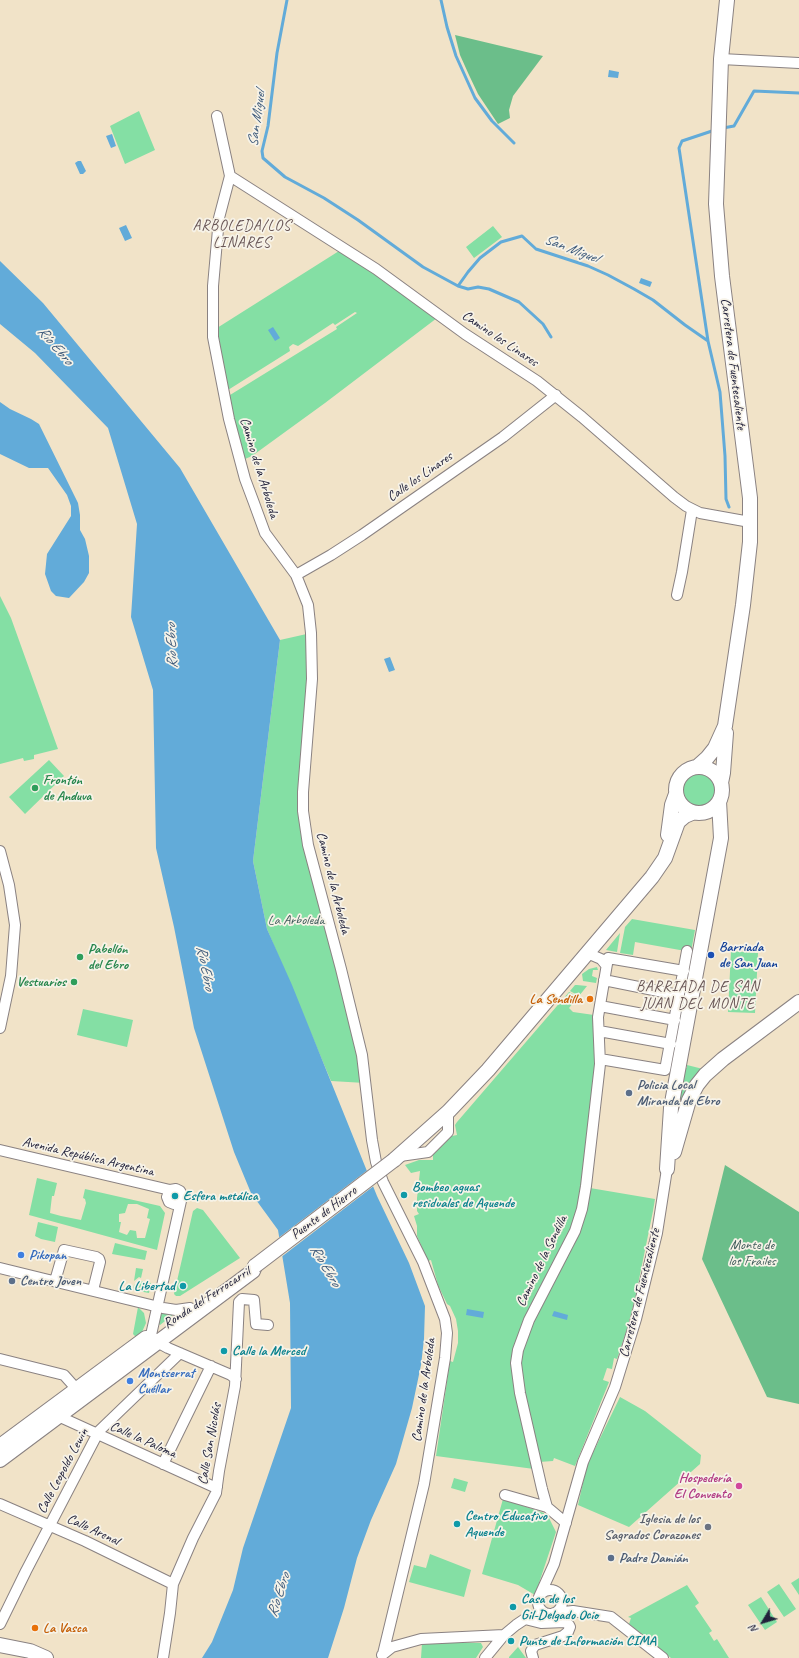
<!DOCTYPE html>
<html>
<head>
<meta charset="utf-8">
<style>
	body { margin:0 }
	#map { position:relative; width:799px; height:1658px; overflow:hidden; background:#f1e3c8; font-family:Caveat,sans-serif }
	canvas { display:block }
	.north { position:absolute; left:743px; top:1602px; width:40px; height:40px; -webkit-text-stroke:3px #f7f3e8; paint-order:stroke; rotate:232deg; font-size:11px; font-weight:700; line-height:16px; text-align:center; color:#22223b }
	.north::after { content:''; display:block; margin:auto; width:14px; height:18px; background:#22223b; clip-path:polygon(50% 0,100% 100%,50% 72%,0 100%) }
</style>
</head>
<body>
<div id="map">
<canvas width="799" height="1658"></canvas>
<div class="north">N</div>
</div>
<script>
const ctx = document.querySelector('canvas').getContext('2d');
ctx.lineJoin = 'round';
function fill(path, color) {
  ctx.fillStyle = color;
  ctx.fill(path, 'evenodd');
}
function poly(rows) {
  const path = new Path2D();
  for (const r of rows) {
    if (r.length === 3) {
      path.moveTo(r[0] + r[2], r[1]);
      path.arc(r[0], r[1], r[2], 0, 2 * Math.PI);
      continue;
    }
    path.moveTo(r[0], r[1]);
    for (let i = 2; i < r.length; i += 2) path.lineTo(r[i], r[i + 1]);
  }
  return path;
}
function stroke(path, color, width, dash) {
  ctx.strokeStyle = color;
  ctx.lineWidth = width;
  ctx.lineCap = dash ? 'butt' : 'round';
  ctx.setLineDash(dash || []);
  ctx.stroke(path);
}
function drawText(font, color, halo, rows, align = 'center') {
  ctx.font = font + ' Caveat,sans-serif';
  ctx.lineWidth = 3.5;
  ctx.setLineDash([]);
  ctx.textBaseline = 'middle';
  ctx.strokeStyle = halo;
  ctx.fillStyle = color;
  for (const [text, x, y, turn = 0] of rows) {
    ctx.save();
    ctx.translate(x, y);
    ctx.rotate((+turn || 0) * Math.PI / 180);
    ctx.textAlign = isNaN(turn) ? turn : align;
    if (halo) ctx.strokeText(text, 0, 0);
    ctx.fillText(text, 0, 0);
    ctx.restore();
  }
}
fill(poly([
	[139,111,155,150,125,164,110,126],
	[493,226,502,237,474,258,466,247],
	[339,251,389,284,437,318,325,403,252,456,245,459,235,427,229,399,230,395,337,329,336,327,357,313,355,312,335,325,333,323,298,346,293,344,289,347,290,351,228,390,217,328],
	[0,596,11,618,58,749,34,755,34,759,24,761,23,758,0,764],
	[311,633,303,811,365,1083,331,1081,267,929,253,861,280,640],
	[49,760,64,776,25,814,9,797],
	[699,790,16],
	[632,919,695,930,691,952,635,942,633,955,620,953,625,927],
	[620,933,617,952,606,950],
	[731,951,758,953,755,1013,728,1012],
	[597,967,598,970,593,970,592,976,597,978,596,983,583,981,582,974,589,969],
	[575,985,577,985,587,986,579,996,570,991],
	[569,992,578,997,569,1008,573,1012,594,1015,596,1086,577,1218,516,1344,534,1469,436,1456,450,1361,453,1362,458,1343,458,1331,456,1319,450,1306,447,1304,438,1285,431,1260,428,1261,417,1236,417,1226,414,1216,419,1214,417,1211,417,1198,420,1171,411,1173,405,1165,419,1160,433,1160,433,1155,452,1136,457,1135,455,1125,457,1122],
	[83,1009,133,1020,127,1047,77,1035],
	[687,1065,703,1069,674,1130,685,1068,687,1068],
	[37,1178,57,1183,54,1196,52,1196,50,1213,61,1216,81,1220,86,1203,85,1199,83,1198,85,1189,160,1206,165,1213,157,1250,29,1215],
	[128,1204,137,1204,149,1209,147,1218,150,1219,145,1238,137,1238,136,1231,130,1230,127,1235,119,1232,121,1222,119,1222,119,1214,125,1213],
	[590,1188,655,1199,653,1211,635,1299,627,1329,617,1359,614,1358,612,1369,607,1368,603,1380,609,1382,575,1466,554,1458,553,1461,539,1462,520,1372,521,1352],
	[197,1208,203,1210,240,1258,180,1296,176,1296,174,1294,193,1211],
	[38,1222,58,1227,55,1242,41,1239,35,1236],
	[115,1243,147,1251,145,1260,112,1254],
	[136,1268,143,1269,141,1278,139,1277,134,1281],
	[140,1281,151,1283,149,1293,133,1290,134,1285],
	[138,1307,144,1313,146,1323,142,1332,136,1337,133,1334],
	[162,1311,174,1314,160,1325,159,1324],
	[620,1397,645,1411,701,1455,700,1464,629,1527,578,1505,587,1465],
	[454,1478,468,1482,465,1492,451,1488],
	[503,1499,544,1513,544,1515,548,1516,556,1532,535,1595,518,1585,482,1574],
	[430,1554,471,1570,464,1597,409,1582,414,1565,426,1568],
	[799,1578,799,1595,791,1583],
	[779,1584,796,1609,784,1617,767,1592],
	[687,1585,699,1603,695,1606,712,1631,709,1633,714,1641,717,1639,729,1658,671,1658,629,1624,631,1618,628,1617],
	[761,1597,777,1622,765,1630,748,1605],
	[442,1642,481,1643,483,1647,476,1658,421,1658,422,1643],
	[518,1647,526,1658,509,1658,509,1657]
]), '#84dfa4');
fill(poly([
	[455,35,543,56,513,96,509,110,510,118,498,124,478,94,469,75,460,55],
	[725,1165,799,1212,799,1404,767,1397,702,1259]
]), '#6bbe8a');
fill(poly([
	[609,70,619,72,618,78,608,77],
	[112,134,116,146,111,148,106,136],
	[78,161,81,161,86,171,83,174,80,174,75,163],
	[126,225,132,238,125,241,119,228],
	[0,261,43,303,180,468,280,640,253,861,267,929,292,985,377,1196,409,1263,425,1306,424,1339,421,1365,412,1408,396,1464,371,1520,357,1558,344,1608,328,1658,202,1658,212,1642,233,1590,243,1548,291,1408,290,1303,278,1230,251,1193,234,1152,194,1028,174,927,156,848,153,690,131,617,137,524,108,428,35,353,0,324],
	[641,278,652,282,650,287,639,283],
	[273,327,280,338,275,341,268,330],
	[0,402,10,409,31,419,39,424,78,503,80,515,80,530,85,539,89,556,89,573,84,582,69,598,56,596,51,591,45,574,47,554,71,516,71,506,67,495,48,468,29,468,0,454],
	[390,657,395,670,389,672,384,659],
	[467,1309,484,1312,483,1318,466,1315],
	[554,1311,568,1315,567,1320,552,1316]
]), '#62abd9');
fill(poly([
	[369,1169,375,1185,280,1258,277,1239]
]), '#f1e3c8');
stroke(poly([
	[287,0,277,53,268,126,262,151,263,158,285,177,324,198,358,220,423,267,458,286,468,272,480,258,501,242,522,236,536,249,588,266,608,275,634,289,653,300,685,325,708,341,679,148,682,141,715,130],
	[441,0,447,27,456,56,475,98,492,121,514,143],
	[723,128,734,126,754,91,799,93],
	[458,286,468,289,478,287,489,289,519,302,543,324,551,337],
	[708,341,720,392,725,456,726,499,729,507]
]), '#62abd9', 3);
const street = poly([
	[721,59,799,63],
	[217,116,230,176,219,218,213,286,213,337,229,419,245,479,254,503,265,533,296,575,308,605,311,633,312,679,303,792,303,811,308,845,341,969,362,1055,372,1140,376,1162,383,1182,423,1262,445,1319,447,1333,445,1358,424,1484,383,1654],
	[230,176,376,269,465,334,537,381,582,417,674,497,686,506,700,513,750,522],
	[296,575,331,555,362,535,503,437,556,395],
	[677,595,682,572,692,510],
	[0,851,9,885,15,925,11,976,0,1028],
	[587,953,601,959,606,965],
	[604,980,678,995],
	[600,1006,675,1020],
	[599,1031,671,1044],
	[600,1059,665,1070,687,951],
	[0,1150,170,1190,176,1189,180,1191,182,1195,182,1199,179,1203,174,1204,169,1202,167,1197,170,1190],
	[400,1156,428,1152,448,1132,448,1112],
	[181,1201,151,1335,157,1342,168,1348,231,1375,236,1379],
	[0,1268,163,1308,176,1310,190,1308],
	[55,1281,64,1250,96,1257,99,1259,100,1262,93,1290],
	[0,1359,64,1375,81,1394],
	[58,1416,212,1486,217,1487],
	[163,1464,211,1366],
	[505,1495,547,1507],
	[0,1504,85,1541,173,1584],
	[566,1523,547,1507,542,1489,520,1393,516,1363,518,1350,529,1320,575,1231,582,1209,586,1186,600,1064,598,1017,608,958,684,971],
	[550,1602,12],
	[539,1597,554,1564,583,1462,615,1387,636,1319,657,1233,667,1169],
	[554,1613,573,1611,611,1617,663,1658],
	[525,1619,541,1623,565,1622,569,1625,570,1627,568,1632,563,1636,535,1645,531,1651,533,1658],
	[0,1624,26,1571,99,1431,180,1353],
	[382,1655,392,1647,421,1639,504,1635],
	[163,1658,170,1613,173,1584,193,1538,216,1493,219,1471,235,1386,239,1302,242,1299,254,1300,256,1324,268,1325],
	[485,1658,504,1635,516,1625,525,1619,545,1613]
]);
const secondary = poly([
	[699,790,23],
	[697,767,707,758,715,748,725,726,743,605,750,542,750,498,722,276,716,204,721,59,727,0],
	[721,783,723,773,726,733],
	[668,835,672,805,676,794],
	[674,1152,689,1100,697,1085,705,1075,723,1059,799,1002],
	[394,1160,448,1112,488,1070,652,877,665,858,678,822,685,816,692,813],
	[667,1169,671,1108,721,838,719,801],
	[0,1446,146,1338],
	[0,1460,253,1271,255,1266],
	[0,1645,30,1651,46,1658]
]);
stroke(street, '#8a8282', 12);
stroke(secondary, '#8a8282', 16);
stroke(street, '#fff', 10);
stroke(secondary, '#fff', 14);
const secondaryBridge = poly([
	[255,1266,394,1160]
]);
stroke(secondaryBridge, '#8a8282', 16, []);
stroke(secondaryBridge, '#fff', 14);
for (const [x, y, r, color] of [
	[35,788,4,"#2e9e5b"],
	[711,955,4,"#1a4fb4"],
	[80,957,4,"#2e9e5b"],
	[74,982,4,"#2e9e5b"],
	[590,999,4,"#e8710a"],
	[629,1093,4,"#5c6f8a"],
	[404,1195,4,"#0f9aa8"],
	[175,1196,4,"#0f9aa8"],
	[21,1255,4,"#3f7fe0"],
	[12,1281,4,"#5c6f8a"],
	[183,1286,4,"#0f9aa8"],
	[224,1351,4,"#0f9aa8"],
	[130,1381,4,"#3f7fe0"],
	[739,1486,4,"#d1479c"],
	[457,1524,4,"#0f9aa8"],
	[708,1527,4,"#6b7280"],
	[611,1558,4,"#5c6f8a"],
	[513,1607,4,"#0f9aa8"],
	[35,1628,4,"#e8710a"],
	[511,1641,4,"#0f9aa8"]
]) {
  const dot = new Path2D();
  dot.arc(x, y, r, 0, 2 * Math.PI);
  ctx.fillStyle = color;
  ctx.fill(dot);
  stroke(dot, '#f7f3e8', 1.5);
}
drawText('14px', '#22223b', '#f7f3e8', [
	["Camino los Linares",500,339,34],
	["Carretera de Fuentecaliente",733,364,83],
	["Camino de la Arboleda",259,468,73],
	["Calle los Linares",420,477,-35],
	["Camino de la Arboleda",333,883,76],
	["Avenida República Argentina",88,1157,13],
	["Puente de Hierro",324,1213,-37],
	["Camino de la Sendilla",542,1261,-64],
	["Carretera de Fuentecaliente",640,1293,-76],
	["Ronda del Ferrocarril",207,1298,-33],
	["Camino de la Arboleda",424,1390,-82],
	["Calle la Paloma",143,1440,24],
	["Calle San Nicolás",210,1444,-80],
	["Calle Leopoldo Lewin",63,1471,-62],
	["Calle Arenal",93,1530,25]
]);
drawText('bold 14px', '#27864d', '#f7f3e8', [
	["Frontón",43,780],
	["de Anduva",43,796],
	["Pabellón",88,949],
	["del Ebro",88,965],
	["Vestuarios",66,982,"right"]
], 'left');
drawText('14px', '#3f5b5a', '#f7f3e8', [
	["La Arboleda",296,920],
	["Monte de",752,1245],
	["los Frailes",752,1261]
]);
drawText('bold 14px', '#164399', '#f7f3e8', [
	["Barriada",719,947],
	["de San Juan",719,963]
], 'left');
drawText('bold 14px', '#c56008', '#f7f3e8', [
	["La Sendilla",582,999],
	["La Vasca",43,1628,"left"]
], 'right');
drawText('bold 14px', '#4e5e75', '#f7f3e8', [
	["Policia Local",637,1085],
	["Miranda de Ebro",637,1101],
	["Centro Joven",20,1281],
	["Padre Damián",619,1558]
], 'left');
drawText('bold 14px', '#0d838f', '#f7f3e8', [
	["Bombeo aguas",412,1187],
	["residuales de Aquende",412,1203],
	["Esfera metálica",183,1196],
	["La Libertad",175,1286,"right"],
	["Calle la Merced",232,1351],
	["Centro Educativo",465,1516],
	["Aquende",465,1532],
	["Casa de los",521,1599],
	["Gil-Delgado Ocio",521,1615],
	["Punto de Información CIMA",519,1641]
], 'left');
drawText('bold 14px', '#366cbe', '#f7f3e8', [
	["Pikopan",29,1255],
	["Montserrat",138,1373],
	["Cuéllar",138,1389]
], 'left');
drawText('bold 14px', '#b23c85', '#f7f3e8', [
	["Hospedería",731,1478],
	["El Convento",731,1494]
], 'right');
drawText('bold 14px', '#5b616d', '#f7f3e8', [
	["Iglesia de los",700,1519],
	["Sagrados Corazones",700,1535]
], 'right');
drawText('italic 15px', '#3c597a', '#f7f3e8', [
	["San Miguel",257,119,-82],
	["San Miguel",571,249,21],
	["Río Ebro",55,346,49],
	["Río Ebro",172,646,-92],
	["Río Ebro",205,968,79],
	["Río Ebro",325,1266,59],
	["Río Ebro",279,1595,-72]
]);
ctx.letterSpacing = '1px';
drawText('15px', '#685555', '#f7f3e8', [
	["ARBOLEDA/LOS",242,226],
	["LINARES",242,243],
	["BARRIADA DE SAN",698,987],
	["JUAN DEL MONTE",698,1004]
]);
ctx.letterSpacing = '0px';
</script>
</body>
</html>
